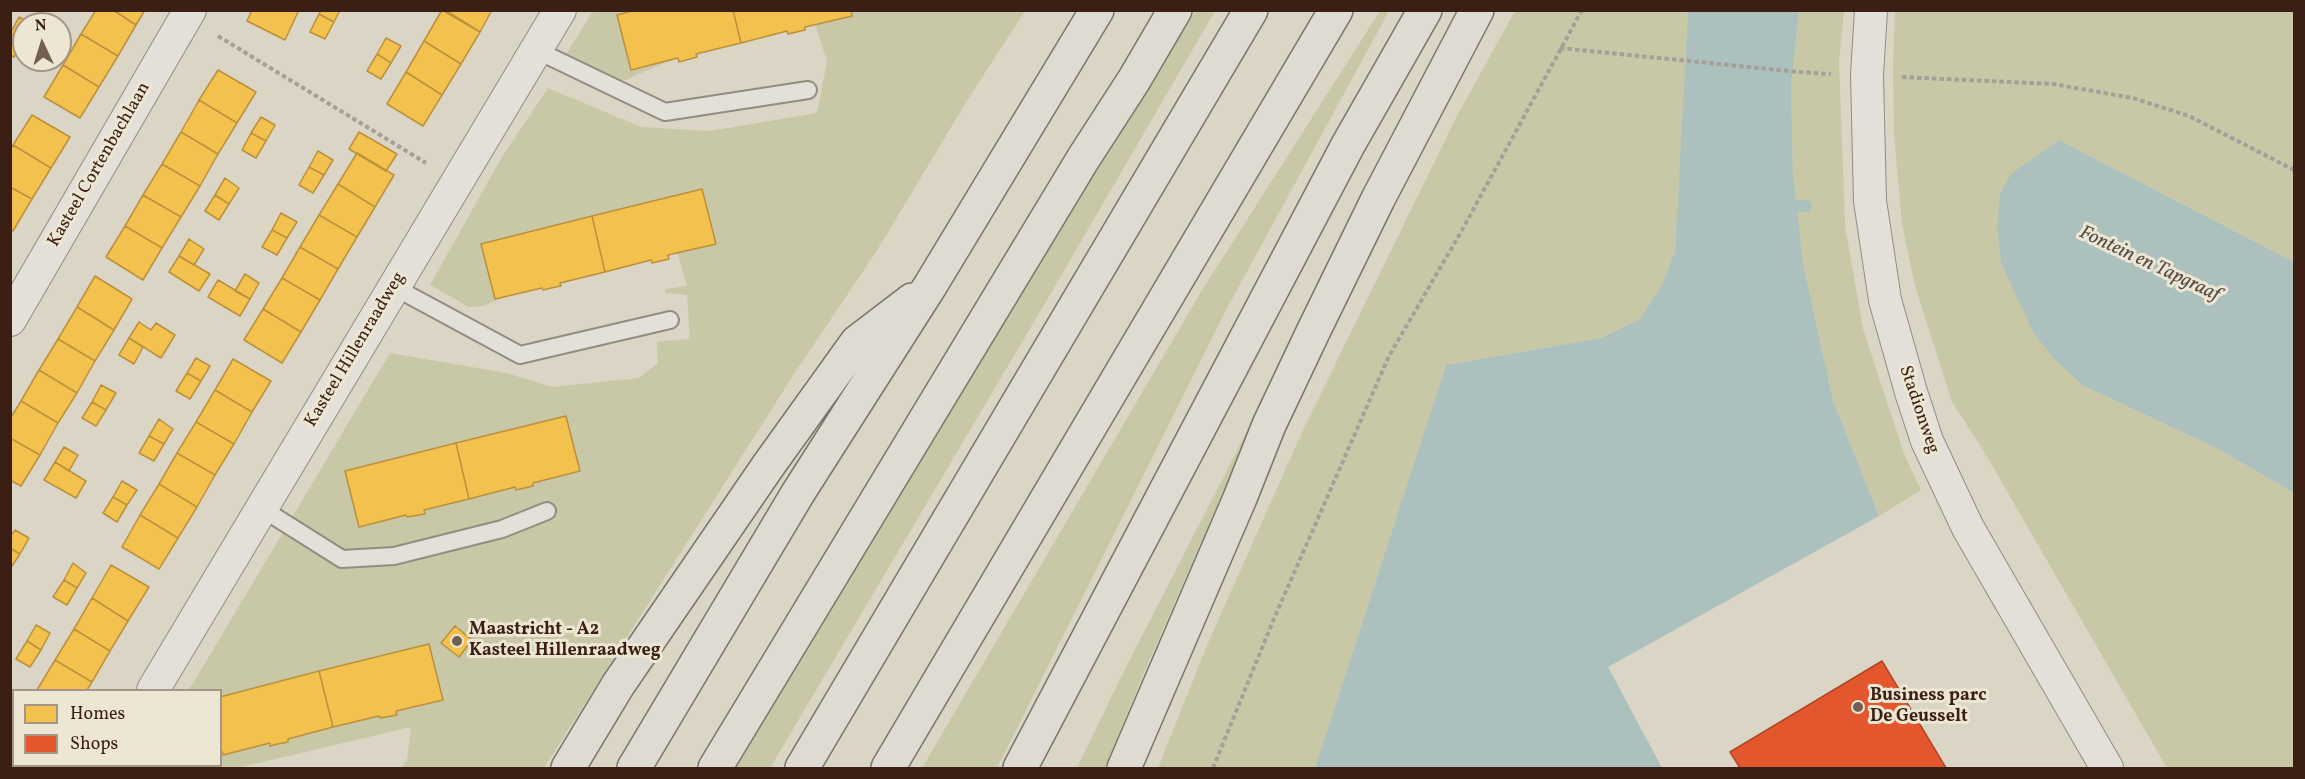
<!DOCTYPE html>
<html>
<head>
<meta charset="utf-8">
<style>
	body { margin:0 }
	#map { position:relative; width:2305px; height:779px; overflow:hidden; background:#dad5c4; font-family:Vollkorn,serif }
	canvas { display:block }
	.frame { position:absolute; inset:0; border:12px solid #3b1f14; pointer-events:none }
	.legend { position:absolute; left:12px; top:689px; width:210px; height:78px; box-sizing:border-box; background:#ece6d3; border:2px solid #a59687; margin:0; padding:8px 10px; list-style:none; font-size:18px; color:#3b1f14 }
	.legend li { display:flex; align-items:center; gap:12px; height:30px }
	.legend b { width:30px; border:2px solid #a59687 }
	.north { position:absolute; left:12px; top:12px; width:60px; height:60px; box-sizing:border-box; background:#ece6d3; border:2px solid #a59687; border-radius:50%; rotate:356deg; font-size:16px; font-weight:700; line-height:24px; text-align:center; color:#3b1f14 }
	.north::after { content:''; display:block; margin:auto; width:21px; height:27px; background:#735f52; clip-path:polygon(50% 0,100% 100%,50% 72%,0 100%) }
</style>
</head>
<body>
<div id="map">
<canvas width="2305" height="779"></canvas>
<div class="frame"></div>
<ul class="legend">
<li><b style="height:16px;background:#f2c14e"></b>Homes</li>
<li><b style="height:16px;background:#e4572e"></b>Shops</li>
</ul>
<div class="north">N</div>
</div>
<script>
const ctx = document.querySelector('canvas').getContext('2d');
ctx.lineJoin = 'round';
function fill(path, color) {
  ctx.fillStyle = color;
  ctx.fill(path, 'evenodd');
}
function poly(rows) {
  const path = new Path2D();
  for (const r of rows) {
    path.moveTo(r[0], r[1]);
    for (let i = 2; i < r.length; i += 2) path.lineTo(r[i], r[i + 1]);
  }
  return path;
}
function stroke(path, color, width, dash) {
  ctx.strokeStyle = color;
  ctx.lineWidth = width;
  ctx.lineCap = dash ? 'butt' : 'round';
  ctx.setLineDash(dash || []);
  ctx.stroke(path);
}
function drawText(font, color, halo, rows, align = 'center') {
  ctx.font = font + ' Vollkorn,serif';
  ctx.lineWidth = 6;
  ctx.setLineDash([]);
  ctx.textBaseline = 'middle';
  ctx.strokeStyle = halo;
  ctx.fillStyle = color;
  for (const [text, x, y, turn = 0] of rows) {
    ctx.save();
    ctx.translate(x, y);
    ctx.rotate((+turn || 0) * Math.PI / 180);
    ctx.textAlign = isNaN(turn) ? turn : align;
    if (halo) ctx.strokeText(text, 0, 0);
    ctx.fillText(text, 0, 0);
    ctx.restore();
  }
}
fill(poly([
	[593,11,787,11,620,82,565,56],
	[811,11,1025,11,968,99,876,252,794,374,544,768,401,768,407,760,411,727,237,768,210,768,205,766,220,766,220,690,189,690,390,353,506,373,553,387,639,378,658,363,657,342,690,339,687,295,665,293,666,289,687,286,670,228,483,306,469,307,430,285,502,157,548,88,641,127,710,131,817,113,827,61],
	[1196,11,1215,11,1044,305,770,768,736,768,1136,100],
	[1380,11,1389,11,1226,310,997,768,922,768,1201,292],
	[1515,11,1688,11,1675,251,1661,287,1640,319,1601,338,1446,365,1315,768,1158,768,1208,643,1303,430,1458,114],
	[1799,11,1844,11,1839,61,1845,226,1863,329,1904,454,1921,490,1879,516,1833,400,1803,263,1793,173,1791,86],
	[1895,11,2294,11,2294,262,2059,140,1997,230,2001,264,2018,297,2084,386,2218,449,2294,493,2294,768,2167,768,1982,448,1952,402,1915,286,1902,224,1894,135,1893,66],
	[1268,390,1145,670,1105,768,1077,768,1121,677]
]), '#c8c8a6');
fill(poly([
	[1688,11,1799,11,1791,86,1793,173,1803,263,1833,400,1879,516,1608,667,1662,768,1315,768,1446,365,1601,338,1640,319,1661,287,1675,251],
	[2059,140,2294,262,2294,493,2218,449,2084,386,2055,360,2033,332,2001,263,1997,230,2000,194,2011,174]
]), '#acc0be');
const homes = poly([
	[96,10,113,10,136,25,118,56,81,34,96,10],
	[113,10,145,10,136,25,113,10],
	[252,10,299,10,285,40,247,21,252,10],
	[321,10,340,10,334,22,319,14,321,10],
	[442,10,480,32,461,64,424,41,442,10],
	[445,10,492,10,480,32,445,10],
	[636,10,733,10,741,43,696,54,697,57,679,62,678,58,631,70,617,15,636,10],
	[733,10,851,10,852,16,805,27,805,30,788,34,787,31,741,43,733,10],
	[319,14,334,22,325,39,310,32,319,14],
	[19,17,32,24,24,24,23,42,10,34,19,17],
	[10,34,23,42,14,57,10,55,10,34],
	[81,34,118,56,99,87,63,65,81,34],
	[386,38,401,46,391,63,377,54,386,38],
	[424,41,461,64,442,95,406,72,424,41],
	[377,54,391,63,381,79,367,71,377,54],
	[63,65,99,87,80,118,44,97,63,65],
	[218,70,256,92,237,123,199,100,218,70],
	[406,72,442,95,423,126,387,104,406,72],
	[199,100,237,123,218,154,181,132,199,100],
	[32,115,70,137,51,168,13,145,32,115],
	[261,117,275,125,266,141,251,133,261,117],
	[181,132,218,154,200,186,162,164,181,132],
	[359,132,397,154,386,171,349,149,359,132],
	[251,133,266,141,256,158,242,150,251,133],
	[13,145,51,168,32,199,10,187,10,150,13,145],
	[318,151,333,160,324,175,309,167,318,151],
	[357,153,394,175,375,207,338,184,357,153],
	[162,164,200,186,181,217,143,195,162,164],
	[309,167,324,175,313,193,299,185,309,167],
	[225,178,239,188,229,204,215,195,225,178],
	[338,184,375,207,357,237,319,215,338,184],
	[10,187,32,199,13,231,10,229,10,187],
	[702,189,716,244,668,255,669,259,652,263,651,260,605,272,592,216,702,189],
	[143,195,181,217,162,248,125,226,143,195],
	[215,195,229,204,219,220,205,211,215,195],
	[281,213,297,222,287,238,272,230,281,213],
	[319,215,357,237,338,269,300,247,319,215],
	[592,216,605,272,560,283,561,286,551,288,543,290,542,288,495,299,481,244,592,216],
	[125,226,162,248,143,280,106,257,125,226],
	[272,230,287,238,277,255,262,247,272,230],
	[189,239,204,249,194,265,179,256,189,239],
	[300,247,338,269,320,300,282,278,300,247],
	[179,256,210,274,199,291,169,272,179,256],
	[245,274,259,283,250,299,235,291,245,274],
	[95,276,132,299,114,330,77,307,95,276],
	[282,278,320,300,301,332,263,309,282,278],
	[218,280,250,299,240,316,208,297,218,280],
	[77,307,114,330,95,361,58,339,77,307],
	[263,309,301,332,282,363,244,340,263,309],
	[139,322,151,330,156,323,175,335,161,358,129,338,139,322],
	[129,338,143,347,134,364,119,355,129,338],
	[58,339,95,361,77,393,39,370,58,339],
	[196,358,210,366,201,381,187,373,196,358],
	[233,359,271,381,252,412,215,390,233,359],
	[39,370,77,393,58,423,21,401,39,370],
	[187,373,201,381,190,399,176,391,187,373],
	[101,385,116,393,106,410,92,402,101,385],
	[215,390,252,412,234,444,196,422,215,390],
	[21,401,58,423,40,455,10,438,10,419,21,401],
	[92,402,106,410,96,426,82,418,92,402],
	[566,416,580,471,533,483,533,486,516,490,515,487,469,499,456,443,566,416],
	[159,419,173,429,164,444,149,436,159,419],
	[196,422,234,444,215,475,177,453,196,422],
	[149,436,164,444,154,461,139,453,149,436],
	[10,438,40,455,21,486,10,480,10,438],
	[456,443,469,499,424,510,425,514,407,517,406,515,359,527,345,471,456,443],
	[64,447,78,455,69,471,55,462,64,447],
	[177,453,215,475,197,507,159,484,177,453],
	[55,462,86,481,76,498,44,480,55,462],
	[122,481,137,490,127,505,113,497,122,481],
	[159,484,197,507,178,538,140,515,159,484],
	[113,497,127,505,117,522,103,513,113,497],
	[140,515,178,538,159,569,122,547,140,515],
	[15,530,29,538,20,554,10,548,10,537,15,530],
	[10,548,20,554,10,569,10,548],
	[73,563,86,573,77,588,64,580,73,563],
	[111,565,149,587,128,621,92,598,111,565],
	[64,580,77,588,67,605,53,597,64,580],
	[92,598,128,621,110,651,74,629,92,598],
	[36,625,50,633,41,650,27,641,36,625],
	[455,626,472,640,459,657,441,643,455,626],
	[74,629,110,651,92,682,55,660,74,629],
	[27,641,41,650,30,667,16,659,27,641],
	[429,644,443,700,396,711,397,715,380,718,379,716,333,727,319,671,429,644],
	[55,660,92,682,87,690,37,690,55,660],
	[319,671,333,727,288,739,288,742,278,744,270,746,270,743,223,755,220,746,220,697,319,671],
	[14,727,14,766,41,766,39,768,10,768,10,732,14,727]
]);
fill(homes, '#f2c14e');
stroke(homes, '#bb903d', 1.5);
const shops = poly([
	[1882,661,1946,768,1740,768,1730,752,1882,661]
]);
fill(shops, '#e4572e');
stroke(shops, '#b14626', 1.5);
stroke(poly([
	[1780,206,1806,206]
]), '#acc0be', 12);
const service = poly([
	[536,50,665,112,808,90],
	[394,287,520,355,670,320],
	[261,508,342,559,394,556,502,529,547,511],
	[187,766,192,768]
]);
const minor = poly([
	[1871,10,1867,75,1870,201,1885,300,1911,392,1927,441,1968,528,2107,768],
	[10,320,190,10],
	[153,690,560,10],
	[106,768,108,766]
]);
const trunk = poly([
	[568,768,618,685,768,466,857,342,912,300],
	[634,768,798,493,930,286,1097,10],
	[715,768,1083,159,1134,80,1175,10],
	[1020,768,1348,145,1425,10],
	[1124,768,1240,498,1269,425,1313,332,1378,199,1477,10]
]);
const motorway = poly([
	[802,768,1251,10],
	[888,768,1336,10]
]);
stroke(service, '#928c81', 20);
stroke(minor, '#928c81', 34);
stroke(trunk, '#7b746a', 36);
stroke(motorway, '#7b746a', 36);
stroke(poly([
	[218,36,426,163],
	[1560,48,1799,72,1831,74],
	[1902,77,2053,84,2133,98,2189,116,2294,170],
	[1213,768,1273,621,1389,356,1461,232,1582,10]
]), '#a49f99', 4, [4.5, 3]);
stroke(service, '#e2e0d8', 16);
stroke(minor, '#e2e0d8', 32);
stroke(trunk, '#dddbd2', 33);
stroke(motorway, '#dddbd2', 33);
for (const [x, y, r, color] of [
	[457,641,6,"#735f52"],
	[1858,707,6,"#735f52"]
]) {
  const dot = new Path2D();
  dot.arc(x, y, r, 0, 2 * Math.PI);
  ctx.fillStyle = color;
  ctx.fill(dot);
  stroke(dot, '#ece6d3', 2);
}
drawText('18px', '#3b1f14', '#ece6d3', [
	["Kasteel Cortenbachlaan",100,165,-60],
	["Kasteel Hillenraadweg",356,350,-59],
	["Stadionweg",1918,410,71]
]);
drawText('bold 18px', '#3b1f14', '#ece6d3', [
	["Maastricht - A2",469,631],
	["Kasteel Hillenraadweg",469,652],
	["Business parc",1870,697],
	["De Geusselt",1870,718]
], 'left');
drawText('italic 20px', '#574d46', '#ece6d3', [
	["Fontein en Tapgraaf",2149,265,25]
]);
</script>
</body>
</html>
